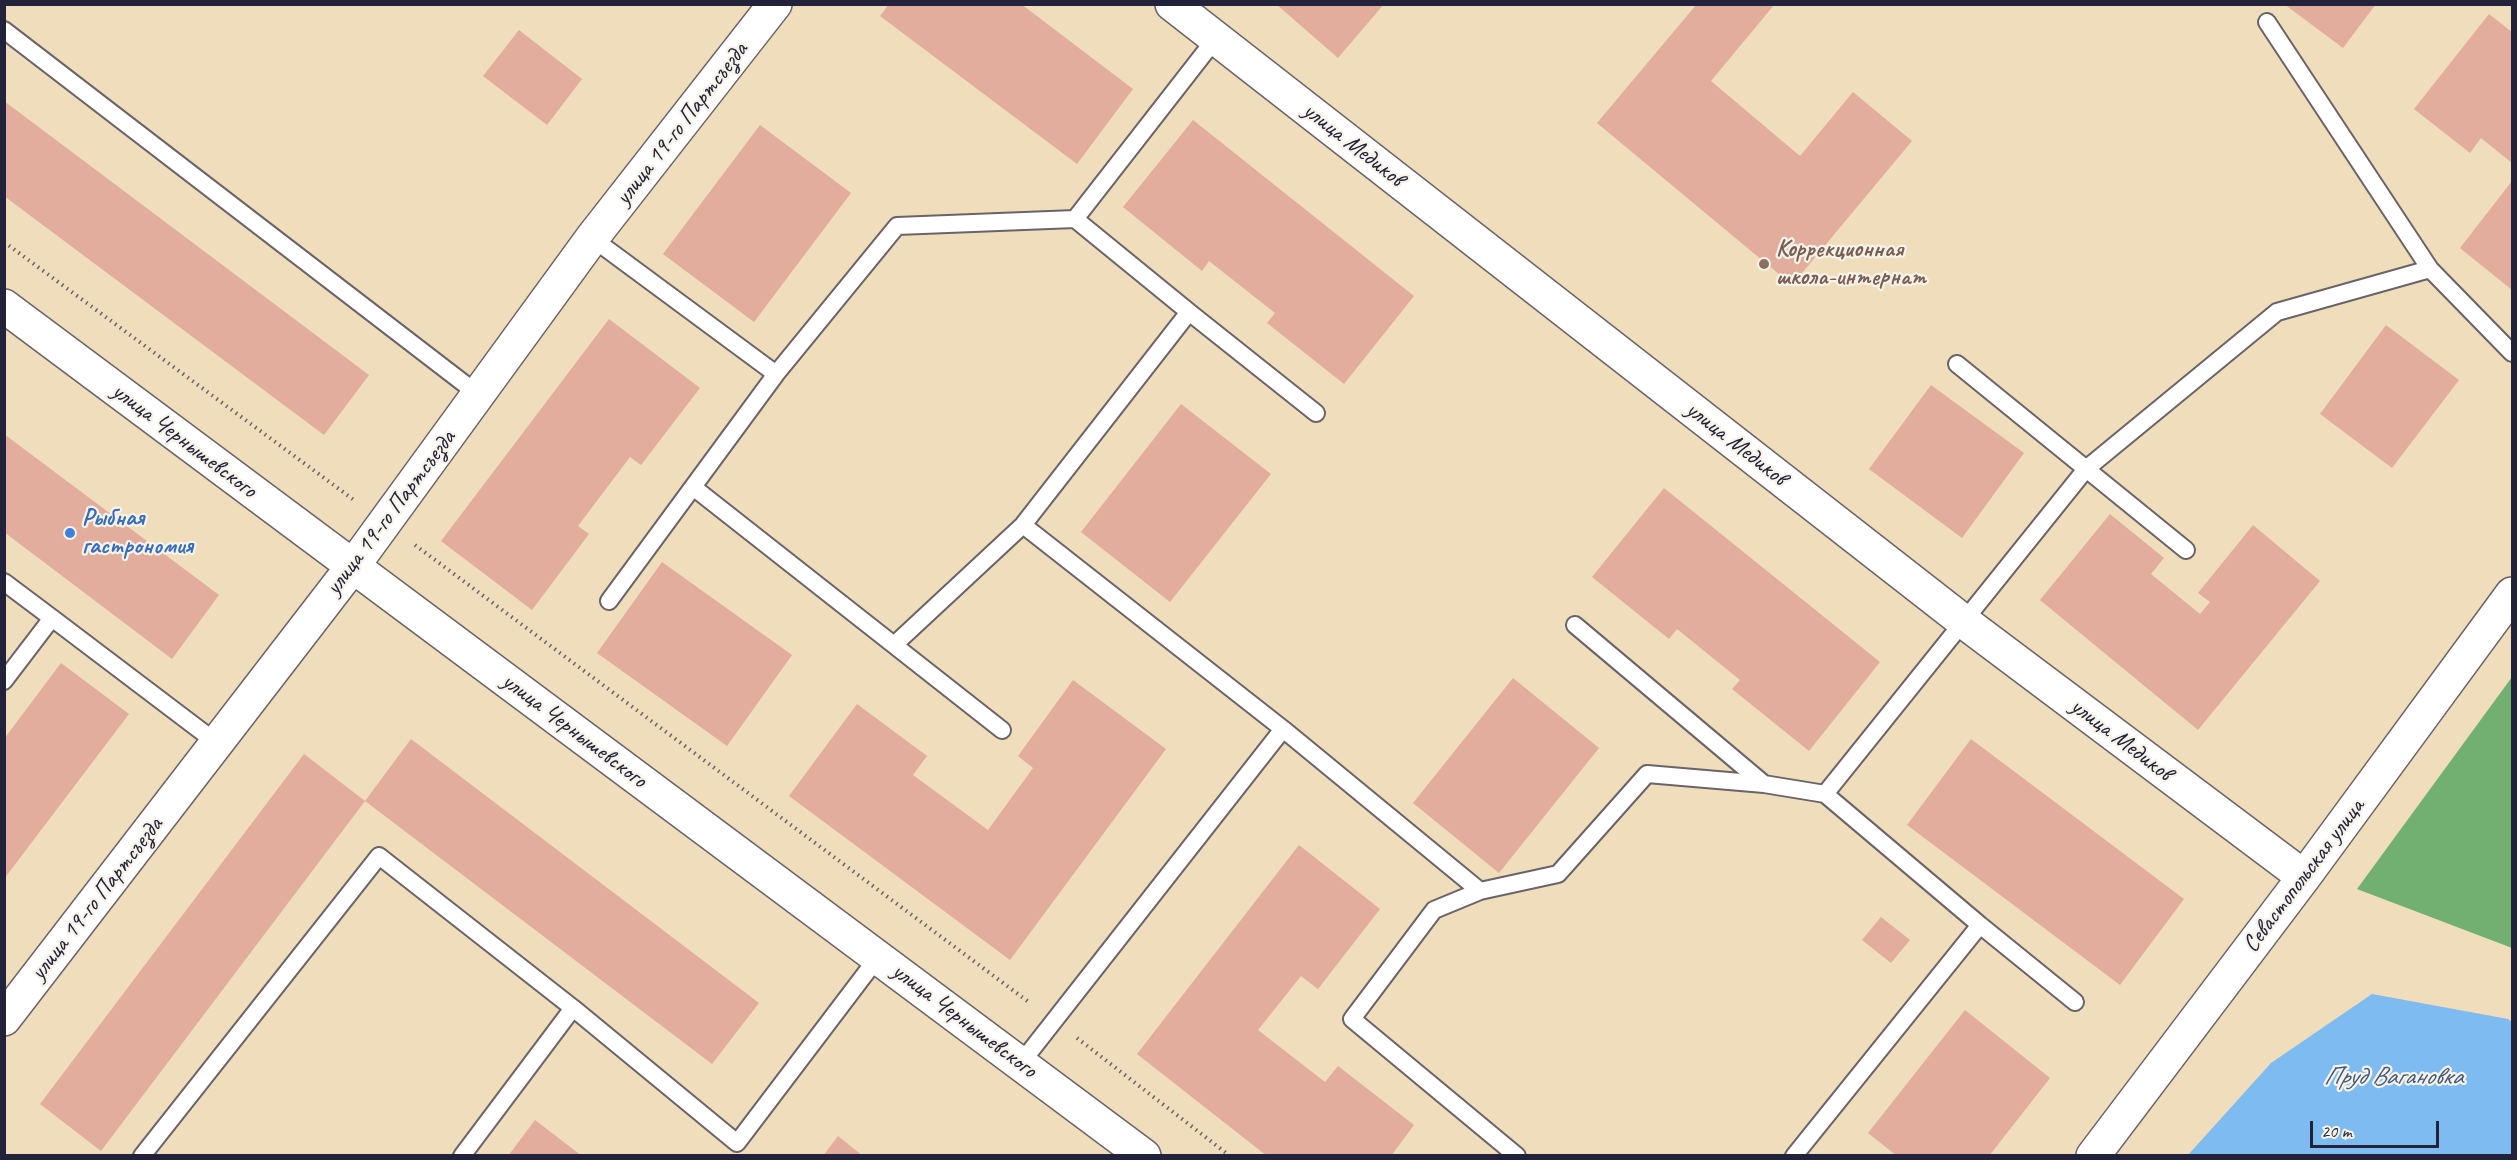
<!DOCTYPE html>
<html>
<head>
<meta charset="utf-8">
<style>
	body { margin:0 }
	#map { position:relative; width:2517px; height:1160px; overflow:hidden; background:#efddbb; font-family:Caveat,sans-serif }
	canvas { display:block }
	.frame { position:absolute; inset:0; border:6px solid #22223b; pointer-events:none }
	.scale { position:absolute; left:2310px; top:1121px; width:129px; height:27px; box-sizing:border-box; border:3px solid #22223b; border-top:0; padding-left:8px; font-size:18px; line-height:21px; white-space:nowrap; color:#22223b; -webkit-text-stroke:4px #f7f3e8; paint-order:stroke }
</style>
</head>
<body>
<div id="map">
<canvas width="2517" height="1160"></canvas>
<div class="frame"></div>
<div class="scale">20 m</div>
</div>
<script>
const ctx = document.querySelector('canvas').getContext('2d');
ctx.lineJoin = 'round';
function fill(path, color) {
  ctx.fillStyle = color;
  ctx.fill(path, 'evenodd');
}
function poly(rows) {
  const path = new Path2D();
  for (const r of rows) {
    path.moveTo(r[0], r[1]);
    for (let i = 2; i < r.length; i += 2) path.lineTo(r[i], r[i + 1]);
  }
  return path;
}
function stroke(path, color, width, dash) {
  ctx.strokeStyle = color;
  ctx.lineWidth = width;
  ctx.lineCap = dash ? 'butt' : 'round';
  ctx.setLineDash(dash || []);
  ctx.stroke(path);
}
function drawText(font, color, halo, rows, align = 'center') {
  ctx.font = font + ' Caveat,sans-serif';
  ctx.lineWidth = 4.5;
  ctx.setLineDash([]);
  ctx.textBaseline = 'middle';
  ctx.strokeStyle = halo;
  ctx.fillStyle = color;
  for (const [text, x, y, turn = 0] of rows) {
    ctx.save();
    ctx.translate(x, y);
    ctx.rotate((+turn || 0) * Math.PI / 180);
    ctx.textAlign = isNaN(turn) ? turn : align;
    if (halo) ctx.strokeText(text, 0, 0);
    ctx.fillText(text, 0, 0);
    ctx.restore();
  }
}
fill(poly([
	[2512,677,2512,948,2357,889]
]), '#72b072');
fill(poly([
	[2372,994,2508,1019,2512,1022,2512,1155,2188,1155,2271,1063]
]), '#7ebbf1');
fill(poly([
	[889,4,1021,4,1133,89,1077,164,880,16],
	[1276,4,1384,4,1338,58],
	[2284,4,2376,4,2343,48],
	[1696,5,1774,5,1711,81,1800,156,1853,92,1912,141,1792,285,1597,123],
	[2489,14,2512,32,2512,163,2481,138,2470,153,2414,109],
	[519,30,582,79,547,125,483,76],
	[4,101,369,375,324,435,4,196],
	[1193,120,1414,296,1344,384,1267,323,1275,313,1209,261,1202,271,1123,207],
	[760,125,851,193,754,322,663,254],
	[2512,181,2512,290,2460,248],
	[609,319,700,388,641,465,630,457,578,526,589,534,532,610,441,541],
	[2386,325,2459,380,2392,468,2320,414],
	[1931,385,2024,453,1962,538,1869,469],
	[1181,404,1271,474,1170,602,1081,532],
	[4,434,219,595,172,659,4,532],
	[1664,488,1880,662,1809,751,1732,689,1740,680,1677,629,1669,639,1592,577],
	[2110,514,2164,558,2151,574,2200,614,2210,602,2198,593,2253,525,2320,581,2198,730,2040,600],
	[662,562,792,655,727,746,597,653],
	[61,663,129,714,4,879,4,739],
	[1513,678,1599,748,1499,873,1413,803],
	[1073,680,1166,749,1010,960,789,796,857,704,927,756,913,775,988,830,1033,768,1018,756],
	[411,739,759,1003,712,1064,365,801],
	[1971,739,2184,899,2120,985,1907,825],
	[304,754,365,801,101,1151,40,1104],
	[1299,845,1380,909,1318,989,1301,976,1258,1030,1325,1082,1338,1066,1414,1125,1391,1156,1267,1156,1137,1054],
	[1881,917,1910,940,1891,963,1862,940],
	[1965,1010,2050,1078,1989,1156,1897,1156,1868,1133],
	[535,1120,582,1156,508,1156],
	[838,1136,863,1156,823,1156]
]), '#e2ad9d');
const service = poly([
	[2267,22,2430,269],
	[4,30,479,395],
	[592,238,776,374],
	[1189,312,1316,413],
	[1957,364,2186,550],
	[693,487,1002,730],
	[1023,525,1283,729,1480,891],
	[4,582,52,618],
	[609,601,776,374,897,226,1075,219,1216,38],
	[1575,625,1764,784],
	[894,645,1023,525,1189,312,1075,219],
	[4,681,52,618,217,743],
	[1825,794,2086,469,2277,312,2430,269,2512,353],
	[1980,925,2075,1002],
	[1021,1063,1283,729],
	[142,1156,379,856,573,1008,737,1143,878,957],
	[462,1156,573,1008],
	[1517,1156,1352,1019,1434,910,1480,891,1558,874,1647,774,1764,784,1825,794,1980,925,1794,1156]
]);
const minor = poly([
	[1172,4,1963,621,2304,877],
	[353,566,592,238,775,4],
	[2093,1156,2304,877,2512,594]
]);
const tertiary = poly([
	[4,306,1144,1156],
	[4,1019,353,566]
]);
stroke(service, '#6a6368', 20);
stroke(minor, '#6a6368', 36);
stroke(tertiary, '#6a6368', 36);
stroke(poly([
	[4,242,354,500],
	[415,545,1030,1003],
	[1077,1038,1230,1156]
]), '#6a6368', 4, [1.5, 4.5]);
stroke(service, '#fff', 16);
stroke(minor, '#fff', 33);
stroke(tertiary, '#fff', 33);
for (const [x, y, r, color] of [
	[1764,264,6,"#8d6e63"],
	[70,533,6,"#3f7fe0"]
]) {
  const dot = new Path2D();
  dot.arc(x, y, r, 0, 2 * Math.PI);
  ctx.fillStyle = color;
  ctx.fill(dot);
  stroke(dot, '#f7f3e8', 2);
}
drawText('24px', '#22223b', '#f7f3e8', [
	["улица 19-го Партсъезда",682,124,-52],
	["улица Медиков",1353,145,38],
	["улица Чернышевского",184,441,37],
	["улица Медиков",1736,444,38],
	["улица 19-го Партсъезда",391,513,-53],
	["улица Чернышевского",574,731,37],
	["улица Медиков",2121,740,37],
	["Севастопольская улица",2304,876,-53],
	["улица 19-го Партсъезда",97,899,-52],
	["улица Чернышевского",964,1021,37]
]);
drawText('bold 24px', '#785e54', '#f7f3e8', [
	["Коррекционная",1776,250],
	["школа-интернат",1776,278]
], 'left');
drawText('bold 24px', '#366cbe', '#f7f3e8', [
	["Рыбная",82,519],
	["гастрономия",82,547]
], 'left');
drawText('italic 26px', '#42587b', '#f7f3e8', [
	["Пруд Вагановка",2393,1077]
]);
</script>
</body>
</html>
